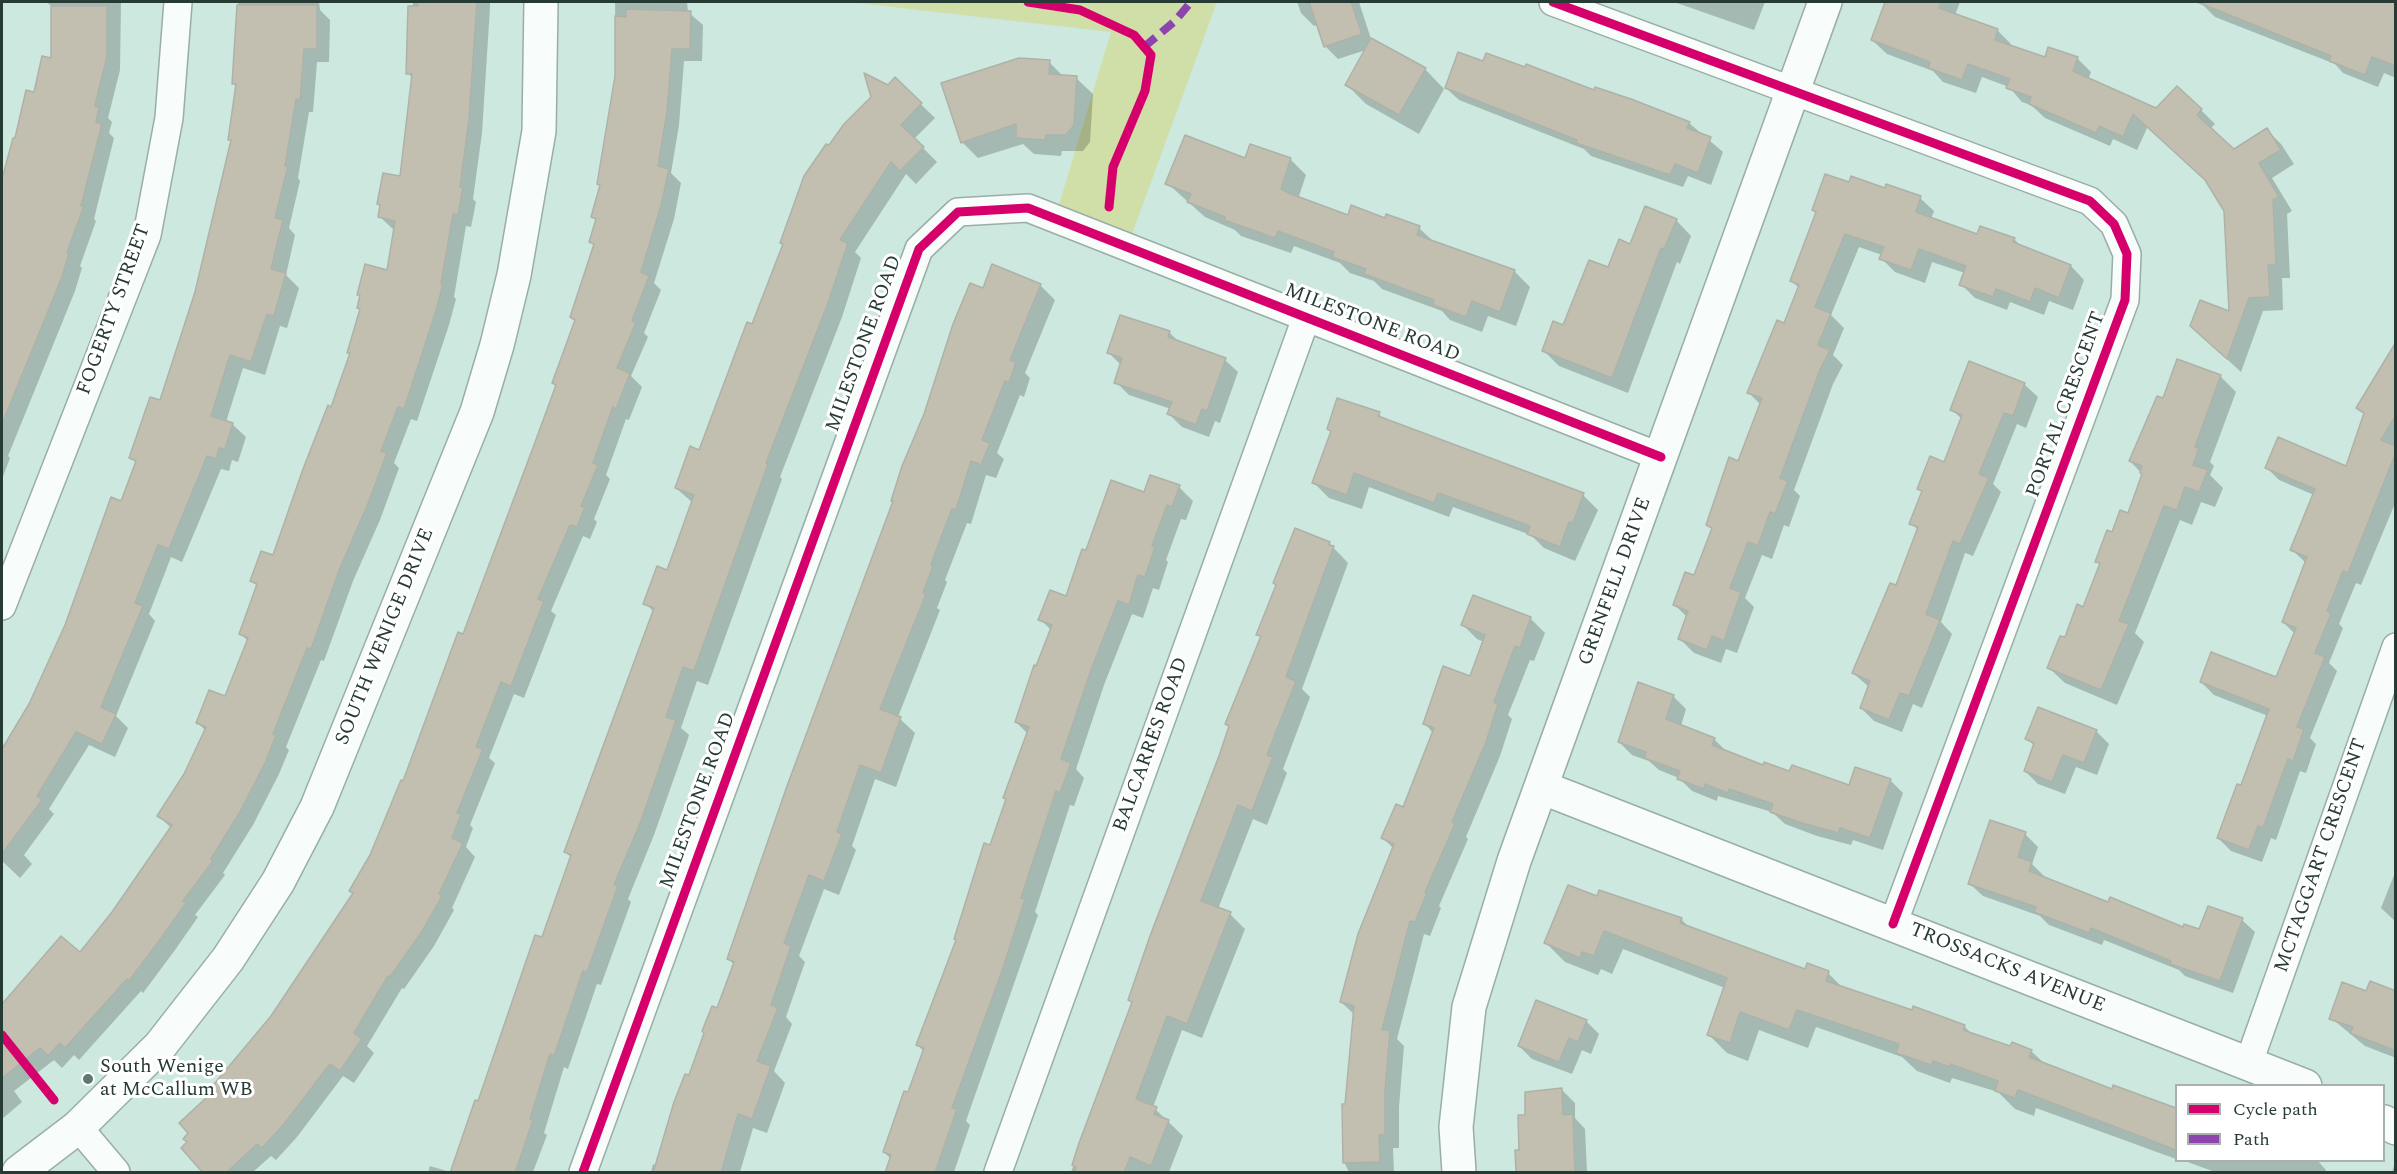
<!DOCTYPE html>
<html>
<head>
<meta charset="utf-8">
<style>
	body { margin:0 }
	#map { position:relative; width:2397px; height:1174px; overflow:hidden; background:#cde8de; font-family:Spectral,serif }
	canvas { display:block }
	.frame { position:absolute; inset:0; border:3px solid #263b34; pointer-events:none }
	.legend { position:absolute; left:2175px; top:1084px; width:210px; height:78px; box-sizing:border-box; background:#fff; border:2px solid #a8b1ae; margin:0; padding:8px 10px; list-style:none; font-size:18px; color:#263b34 }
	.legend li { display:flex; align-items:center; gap:12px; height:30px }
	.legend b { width:30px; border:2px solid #a8b1ae }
</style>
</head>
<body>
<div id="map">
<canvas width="2397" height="1174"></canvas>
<div class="frame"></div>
<ul class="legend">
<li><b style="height:8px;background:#d6006c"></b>Cycle path</li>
<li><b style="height:8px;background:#8e44ad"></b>Path</li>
</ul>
</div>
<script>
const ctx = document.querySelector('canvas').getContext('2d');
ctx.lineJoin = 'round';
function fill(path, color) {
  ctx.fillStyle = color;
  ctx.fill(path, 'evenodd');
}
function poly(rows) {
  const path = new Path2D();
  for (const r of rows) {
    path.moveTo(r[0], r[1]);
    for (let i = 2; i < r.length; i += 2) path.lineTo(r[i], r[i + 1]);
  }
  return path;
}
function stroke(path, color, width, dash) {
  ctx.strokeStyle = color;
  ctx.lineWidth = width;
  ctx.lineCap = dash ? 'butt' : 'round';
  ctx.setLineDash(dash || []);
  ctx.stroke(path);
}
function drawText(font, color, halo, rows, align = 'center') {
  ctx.font = font + ' Spectral,serif';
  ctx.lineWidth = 6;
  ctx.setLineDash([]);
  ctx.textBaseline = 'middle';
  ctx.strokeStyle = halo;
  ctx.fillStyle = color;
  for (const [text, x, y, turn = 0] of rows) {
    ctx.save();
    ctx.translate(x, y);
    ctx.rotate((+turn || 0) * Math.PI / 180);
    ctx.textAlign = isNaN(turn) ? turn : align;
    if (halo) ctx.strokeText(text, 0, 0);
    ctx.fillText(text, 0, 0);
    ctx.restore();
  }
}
fill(poly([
	[848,2,1217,2,1132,234,1059,205,1111,32]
]), '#d0dfa8');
fill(poly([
	[47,2,121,2,120,70,108,118,112,122,109,133,114,138,94,219,96,221,80,266,82,268,75,291,8,456,10,458,2,479,2,192,16,140,52,60,52,7],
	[238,2,319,2,320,10,330,20,329,62,317,62,313,112,309,112,298,178,300,181,289,228,295,235,286,275,299,288,287,328,280,326,265,375,243,368,226,422,232,424,246,437,238,462,232,460,229,471,221,469,182,562,171,557,149,614,155,621,116,716,128,728,115,757,89,745,49,809,54,814,24,855,32,864,20,878,2,861,2,762,14,744,122,503,137,463,131,458,161,402,196,293,232,142,230,139,238,87,234,84],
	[413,2,490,2,490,8,482,133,473,199,476,202,471,227,466,226,454,297,456,299,449,325,417,421,411,419,394,463,399,468,380,520,353,581,324,661,321,660,286,747,289,750,279,774,253,825,223,873,225,875,195,915,198,917,175,950,143,993,141,991,79,1060,74,1055,62,1068,54,1060,14,1091,22,1102,2,1119,2,1018,6,1014,2,1006,61,938,80,954,113,913,171,828,159,816,185,774,206,731,198,723,226,698,248,641,241,634,258,587,252,581,274,557,332,409,351,354,349,352,361,310,362,297,359,294,388,272,395,231,380,217,381,207,378,204,401,178,413,79,408,73],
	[615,2,687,2,688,12,703,25,702,61,684,61,679,125,671,173,681,183,674,219,654,283,661,290,644,333,648,337,631,376,642,387,629,420,626,419,606,475,610,479,594,519,597,522,590,539,583,536,551,611,556,615,524,698,514,694,489,758,495,763,470,825,473,828,466,847,475,857,452,908,454,910,434,946,404,989,402,988,367,1046,374,1053,354,1083,343,1076,297,1137,276,1160,271,1156,253,1172,205,1172,189,1142,209,1097,273,1017,354,894,404,783,464,636,557,386,553,383,576,322,571,317,595,246,591,242,597,221,593,217,601,187,598,184,616,76],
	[1297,2,1359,2,1371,39,1425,69,1444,89,1419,134,1366,104,1346,84,1366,50,1338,59,1325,46,1318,24,1314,26,1301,13],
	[1674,2,1765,2,1754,30],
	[1909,2,1960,2,1955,15,1997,30,2011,44,2011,47,2046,58,2077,58,2091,72,2088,80,2157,110,2201,110,2215,124,2210,129,2234,151,2267,130,2281,144,2294,164,2272,178,2292,211,2287,214,2290,278,2282,278,2283,310,2263,311,2241,372,2206,340,2230,313,2225,211,2207,182,2148,126,2137,150,2113,139,2110,146,2045,118,2031,105,2022,102,2009,87,1982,77,1976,93,1943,82,1933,71,1887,54,1872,40,1904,15],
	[2200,2,2396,2,2396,78,2384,73,2378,87,2343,73,2335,64,2215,17],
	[1049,62,1064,77,1076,78,1093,94,1090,142,1083,151,1062,151,1061,156,1034,154,1023,144,978,158,962,142],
	[1484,63,1630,100,1689,123,1723,152,1711,185,1688,176,1683,187,1591,156,1584,149,1459,100,1446,88],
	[895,79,935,118,914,139,937,162,916,184,906,174,855,252,861,258,842,317,780,477,782,479,708,685,697,681,681,728,689,735,685,747,654,835,628,899,631,902,601,985,597,984,568,1069,564,1067,544,1133,547,1135,533,1172,451,1172,543,939,571,857,565,852,654,612,645,603,668,572,693,503,676,488,700,451,753,326,784,246,781,243,829,147],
	[1290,159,1306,175,1298,199,1349,217,1386,219,1387,216,1419,228,1434,242,1514,271,1530,287,1516,326,1488,316,1482,332,1450,320,1442,311,1382,289,1374,281,1350,273,1340,263,1294,246,1291,253,1241,236,1235,230,1205,217,1167,183,1246,160],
	[1850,184,1920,198,1934,211,1931,219,1978,236,2014,239,2022,247,2071,266,2084,280,2073,310,2049,301,2044,315,2010,302,2007,310,1975,298,1961,284,1965,273,1932,262,1925,283,1895,272,1881,258,1882,255,1859,247,1831,315,1844,328,1833,355,1843,365,1833,384,1794,490,1800,496,1789,527,1784,525,1772,559,1762,555,1745,598,1754,607,1737,653,1726,649,1721,663,1694,653,1680,639,1687,617,1675,605,1695,577,1713,530,1708,525,1739,463,1761,405,1749,393,1785,325,1799,288,1791,280,1817,213,1814,210],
	[1676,220,1691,236,1680,264,1677,262,1628,393,1559,366,1544,351,1630,246],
	[1040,285,1055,300,1025,373,1030,378,1024,397,1020,395,997,453,1004,459,996,478,986,475,971,524,967,523,945,580,947,582,937,608,940,610,898,717,915,733,896,787,875,779,852,846,856,850,839,895,824,889,799,956,805,962,786,1017,792,1024,774,1071,785,1083,767,1133,753,1128,740,1172,651,1172,653,1164,657,1166,718,1010,734,965,729,959,984,290],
	[1169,332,1180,343,1225,360,1238,372,1220,423,1215,421,1209,437,1182,427,1169,414,1171,409,1129,395,1116,382,1121,365,1109,353],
	[2396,345,2396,501,2361,585,2356,583,2339,624,2343,628,2329,663,2337,671,2310,738,2316,744,2306,773,2300,771,2276,840,2271,838,2262,862,2231,851,2218,838,2242,787,2268,716,2214,695,2201,682,2277,679,2295,634,2283,622,2306,563,2291,549,2314,495,2279,480,2266,467,2347,468,2365,415,2358,408],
	[1970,363,2025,385,2038,397,2026,428,2017,424,1993,484,2001,492,1973,556,1965,553,1941,622,1952,634,1922,708,1913,704,1902,732,1874,721,1861,708,1869,687,1853,673,1897,587,1918,530,1911,523,1923,492,1919,488,1945,464,1962,419,1952,410],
	[2220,376,2236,392,2210,462,2214,466,2210,475,2223,488,2215,507,2201,502,2192,525,2180,520,2135,633,2144,642,2117,705,2065,683,2049,668,2084,609,2101,565,2097,561,2129,515,2143,475,2130,461,2164,400],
	[1379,414,1386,421,1583,495,1598,510,1575,561,1544,548,1531,535,1453,507,1449,517,1369,487,1362,509,1329,498,1314,483,1332,432,1328,429],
	[1179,487,1193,501,1186,520,1181,519,1166,560,1168,562,1159,590,1153,588,1143,618,1132,614,1104,685,1076,769,1084,778,1074,806,1070,805,1035,912,1038,915,966,1121,970,1125,954,1172,886,1172,891,1159,884,1152,924,1052,918,1045,991,847,1028,734,1016,722,1052,631,1040,619,1067,598,1087,552,1145,494],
	[1329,543,1348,563,1302,689,1310,697,1283,769,1287,773,1267,825,1253,819,1218,909,1230,914,1245,929,1202,1038,1182,1030,1153,1107,1183,1136,1169,1172,1071,1172,1133,1003,1129,1000,1262,638,1258,634],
	[1530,618,1545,633,1534,661,1530,660,1508,715,1512,719,1500,756,1466,837,1468,839,1439,906,1441,908,1430,936,1424,934,1397,1039,1404,1046,1399,1107,1399,1148,1393,1148,1394,1172,1349,1172,1344,1162,1346,1106,1355,1015,1341,1002,1394,849,1383,838,1403,809,1433,733,1425,724,1471,677,1484,642,1477,639,1463,625],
	[1673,696,1686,709,1681,726,1714,739,1727,752,1764,767,1850,786,1890,780,1903,793,1883,850,1853,840,1851,845,1817,836,1785,824,1772,812,1718,796,1717,801,1692,791,1679,778,1659,770,1649,761,1632,755,1619,742],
	[2096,731,2109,744,2097,775,2076,767,2065,794,2038,784,2025,771,2035,746,2027,739],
	[2025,834,2038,847,2032,864,2044,876,2043,878,2184,929,2200,931,2242,920,2255,932,2233,993,2185,976,2179,970,2104,940,2102,945,2049,925,2040,916,1983,896,1970,884],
	[2396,870,2396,922,2381,908],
	[1598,898,1681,919,1690,928,1806,971,1828,973,1844,989,1964,1026,1973,1035,2012,1048,2031,1051,2045,1064,2113,1091,2114,1087,2176,1110,2176,1159,2036,1108,2034,1116,2015,1109,1998,1092,1952,1078,1950,1083,1917,1071,1902,1057,1816,1027,1808,1048,1759,1030,1748,1061,1727,1053,1709,1035,1725,988,1623,949,1612,974,1601,969,1598,975,1565,962,1546,943],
	[2367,993,2396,994,2396,1058,2365,1046,2331,1018],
	[1586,1021,1599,1034,1591,1054,1582,1050,1572,1074,1532,1059,1519,1046],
	[1562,1090,1575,1103,1575,1118,1585,1129,1587,1172,1517,1172,1527,1116],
	[2182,1160,2317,1160,2326,1170,2325,1172,2215,1172],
	[2395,1162,2396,1172,2392,1172],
	[430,1166,450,1172,428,1172]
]), '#0003');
const building = poly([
	[418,2,477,2,469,119,460,187,463,187,458,215,453,214,441,284,443,284,436,311,404,409,398,407,381,451,387,453,367,506,340,568,311,649,307,648,273,734,276,735,266,761,240,812,211,859,213,861,183,901,186,903,162,937,129,981,127,979,65,1048,60,1043,48,1056,40,1048,2,1078,2,1004,61,936,80,952,112,912,172,825,157,816,184,774,206,727,196,723,209,690,225,696,248,638,239,634,257,584,250,581,261,551,273,555,303,469,328,405,331,407,350,353,347,353,360,309,357,308,360,295,357,295,365,264,387,270,395,221,378,217,380,205,377,204,383,173,400,176,412,74,406,74,408,6,418,6,418,2],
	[1309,2,1351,2,1362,34,1324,47,1309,2],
	[1885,2,1941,2,1939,8,1998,29,1995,40,2045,57,2048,47,2078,57,2073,71,2156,108,2177,86,2202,109,2197,115,2234,149,2267,128,2281,150,2259,163,2279,197,2273,200,2276,264,2268,265,2270,297,2249,298,2227,359,2190,326,2200,300,2229,311,2224,211,2205,180,2133,114,2123,137,2099,126,2096,133,2029,104,2031,97,2006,88,2010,79,1968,64,1962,80,1928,68,1930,62,1871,40,1885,2],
	[2197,2,2396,2,2396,66,2372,57,2365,75,2329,61,2331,56,2197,2],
	[237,5,317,5,317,49,304,49,300,100,296,99,285,166,288,166,275,218,283,220,271,269,286,273,274,316,267,314,251,362,230,355,211,416,233,423,225,449,219,448,216,459,207,456,169,549,158,545,135,603,143,606,101,707,116,714,102,744,76,732,37,796,42,800,2,854,2,749,29,704,65,625,111,497,121,501,136,461,129,458,150,397,160,400,195,292,231,140,228,140,236,84,232,84,237,5],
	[51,6,107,6,107,56,95,106,99,107,96,122,102,124,81,206,84,206,67,252,69,253,62,277,2,424,2,179,13,138,15,138,26,90,34,92,42,56,51,58,51,6],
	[626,9,691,11,690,49,672,49,667,112,658,166,669,169,661,206,641,272,649,276,632,321,636,322,617,368,630,373,616,409,613,407,593,463,598,465,581,506,585,507,577,527,570,525,538,599,544,601,511,686,501,682,476,747,483,749,457,813,461,814,452,838,463,843,439,894,442,896,421,933,390,977,388,976,354,1033,362,1039,340,1071,330,1064,284,1124,262,1148,257,1144,226,1173,203,1173,181,1148,187,1142,183,1139,188,1133,179,1123,207,1097,205,1095,271,1016,353,893,349,891,370,855,401,780,403,781,458,632,463,634,534,445,556,385,552,383,575,320,570,317,594,244,589,242,596,219,591,217,600,185,597,184,615,76,615,16,626,17,626,9],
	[1371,38,1426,68,1399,115,1345,85,1371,38],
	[1458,52,1483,61,1486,53,1525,67,1526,64,1594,90,1595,87,1631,99,1690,122,1687,128,1711,137,1698,173,1675,164,1670,175,1576,143,1577,140,1445,88,1458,52],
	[1019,58,1050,60,1049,74,1077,76,1074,125,1066,135,1046,135,1045,140,1016,138,1016,124,961,143,941,83,1019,58],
	[864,73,888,85,895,77,922,103,901,125,924,147,900,171,891,162,840,240,848,243,828,303,766,463,768,464,694,671,683,667,666,717,676,720,672,732,641,821,614,885,618,886,587,972,583,971,554,1056,550,1054,530,1119,533,1120,515,1173,450,1173,475,1100,478,1101,535,935,542,937,571,855,564,852,654,608,643,604,657,566,667,570,694,495,675,488,690,446,699,450,747,322,752,324,783,244,780,243,804,176,826,144,829,145,844,124,871,97,864,73],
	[1185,135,1245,158,1250,144,1291,158,1281,189,1291,194,1348,215,1351,205,1385,218,1386,214,1420,226,1417,235,1515,270,1500,312,1472,301,1466,317,1433,305,1434,300,1364,274,1366,269,1332,257,1334,252,1278,231,1275,238,1224,220,1225,217,1187,202,1191,194,1165,184,1185,135],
	[1825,174,1849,182,1851,176,1885,188,1886,184,1921,196,1916,212,1977,234,1980,226,2015,238,2013,242,2071,265,2059,298,2035,288,2030,302,1996,289,1993,297,1959,285,1966,266,1919,249,1911,270,1879,259,1884,247,1845,234,1815,307,1831,313,1818,345,1830,350,1820,370,1780,478,1788,481,1775,514,1770,512,1758,546,1748,542,1730,588,1741,592,1724,641,1712,636,1707,650,1678,639,1688,611,1673,605,1685,572,1694,575,1712,528,1706,525,1729,457,1738,461,1762,398,1747,393,1777,320,1784,323,1799,285,1790,281,1816,212,1812,210,1825,174],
	[1645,206,1677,219,1664,249,1661,248,1612,378,1542,351,1553,321,1563,325,1589,260,1608,267,1619,239,1630,244,1645,206],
	[992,264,1041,284,1010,360,1016,362,1009,383,1005,381,982,440,990,443,981,465,971,461,956,510,952,509,931,564,933,566,923,593,926,594,880,709,901,717,881,773,860,765,837,832,842,834,824,881,809,875,784,943,791,946,771,1005,778,1008,757,1061,771,1066,752,1119,738,1114,721,1173,653,1173,674,1102,685,1074,689,1075,704,1033,702,1031,712,1006,717,1008,734,962,727,959,787,786,893,501,891,501,902,466,924,414,953,324,970,283,983,288,992,264],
	[1120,315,1170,331,1168,337,1226,358,1207,411,1202,409,1196,425,1167,414,1172,402,1114,383,1122,358,1107,353,1120,315],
	[2396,342,2396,415,2381,440,2396,446,2396,452,2348,573,2343,571,2327,611,2331,614,2315,653,2325,657,2297,727,2304,729,2293,761,2288,759,2263,828,2258,826,2249,850,2217,838,2237,784,2241,785,2269,709,2200,682,2211,652,2276,677,2296,628,2282,622,2307,557,2290,550,2315,489,2265,468,2278,437,2346,466,2364,413,2356,408,2396,342],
	[2177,359,2221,375,2195,447,2199,448,2193,465,2208,470,2199,492,2185,487,2177,510,2164,506,2119,621,2129,624,2101,690,2047,668,2060,636,2065,637,2077,604,2083,607,2100,563,2095,562,2107,530,2112,532,2120,510,2128,513,2142,474,2140,473,2142,466,2129,461,2157,396,2163,398,2177,359],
	[1969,361,2025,383,2013,416,2004,413,1979,474,1989,478,1960,544,1953,541,1926,614,1940,620,1927,653,1909,696,1900,693,1889,720,1860,708,1870,681,1852,673,1890,583,1896,585,1918,527,1909,524,1922,491,1917,489,1930,456,1944,462,1962,415,1950,410,1969,361],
	[1337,398,1380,412,1378,416,1584,493,1573,523,1569,522,1560,547,1527,534,1530,526,1438,493,1434,503,1354,473,1347,495,1312,483,1331,431,1327,429,1337,398],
	[1150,475,1180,485,1172,507,1167,505,1152,546,1155,547,1145,577,1138,575,1129,605,1118,601,1091,670,1061,759,1071,763,1060,793,1056,791,1021,898,1025,899,1002,971,952,1108,957,1109,935,1173,885,1173,891,1155,883,1152,904,1091,908,1092,924,1048,916,1045,956,940,954,939,984,843,990,845,1006,799,1003,798,1029,727,1015,722,1034,665,1036,666,1052,625,1038,620,1050,590,1066,596,1082,549,1086,550,1111,480,1144,492,1150,475],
	[1295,528,1330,542,1329,545,1334,546,1286,677,1296,681,1267,755,1273,757,1252,811,1238,805,1201,901,1231,912,1187,1024,1167,1016,1136,1099,1157,1107,1154,1114,1169,1120,1151,1166,1130,1157,1124,1173,1074,1173,1076,1167,1072,1165,1079,1143,1132,1002,1128,1000,1150,936,1219,756,1229,726,1225,724,1261,636,1256,635,1276,585,1273,583,1295,528],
	[1473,595,1531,617,1520,648,1515,646,1494,702,1498,704,1486,742,1452,822,1455,824,1425,892,1427,893,1415,922,1410,921,1382,1030,1390,1030,1385,1091,1385,1134,1379,1135,1380,1162,1343,1163,1342,1104,1345,1104,1354,1006,1340,1002,1358,934,1394,844,1381,838,1396,804,1403,807,1434,728,1423,724,1443,666,1470,676,1485,635,1461,625,1473,595],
	[1638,682,1674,695,1666,719,1715,738,1712,745,1763,765,1764,762,1789,771,1792,765,1849,785,1855,767,1891,779,1870,838,1840,828,1838,833,1802,823,1770,812,1773,804,1729,789,1728,793,1705,784,1704,789,1677,779,1680,771,1644,758,1646,752,1618,742,1638,682],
	[2038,707,2097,730,2084,763,2063,755,2052,782,2024,771,2034,743,2025,739,2038,707],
	[1990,820,2026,832,2018,857,2032,862,2029,871,2108,902,2110,897,2183,927,2184,924,2199,929,2208,906,2243,918,2220,981,2170,964,2171,961,2091,928,2089,933,2034,912,2036,907,1968,884,1990,820],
	[1568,885,1597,896,1599,890,1682,918,1680,923,1805,969,1807,963,1829,971,1826,981,1912,1010,1913,1006,1965,1025,1963,1030,2010,1046,2012,1042,2032,1050,2029,1057,2112,1089,2113,1085,2176,1108,2176,1150,2018,1090,2015,1098,1995,1091,1998,1081,1950,1064,1950,1067,1933,1061,1931,1065,1896,1053,1899,1044,1797,1010,1789,1030,1740,1012,1730,1043,1707,1035,1727,978,1604,931,1594,956,1582,952,1580,958,1544,943,1568,885],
	[2370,981,2396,991,2396,1051,2350,1033,2353,1027,2329,1019,2342,982,2366,991,2370,981],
	[1536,1000,1587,1020,1578,1042,1569,1038,1559,1062,1518,1046,1536,1000],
	[1562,1088,1563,1115,1573,1114,1575,1173,1516,1173,1515,1150,1519,1150,1518,1115,1525,1115,1525,1092,1562,1088]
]);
fill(building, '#c3bfb0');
stroke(building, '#adb2a9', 1.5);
const minor = poly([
	[1553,2,2090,201,2114,224,2127,254,2125,300,1893,924],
	[2,606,147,235,169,118,178,2],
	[2248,1065,2396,647],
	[78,1127,116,1172],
	[583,1172,919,249,958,212,1028,208,1661,457],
	[998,1172,1306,318]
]);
const tertiary = poly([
	[1541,787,2305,1086],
	[2384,1122,2396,1128],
	[19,1172,78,1127,160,1046,228,959,278,882,317,807,477,412,497,345,514,275,539,131,541,2],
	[1459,1172,1456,1127,1469,1007,1514,861,1825,2]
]);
stroke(minor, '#99aea6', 30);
stroke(tertiary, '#99aea6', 36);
stroke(minor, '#f8fcfa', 27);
stroke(tertiary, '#f8fcfa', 33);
stroke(poly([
	[1144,47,1175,21,1191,2]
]), '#8e44ad', 8, [15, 8]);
stroke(poly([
	[1028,2,1080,10,1134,35,1151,55,1145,91,1113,167,1109,207],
	[1553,2,2090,201,2114,224,2127,254,2125,300,1893,924],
	[2,1035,54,1100],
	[583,1172,919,249,958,212,1028,208,1661,457]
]), '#d6006c', 9);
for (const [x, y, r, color] of [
	[88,1079,6,"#607870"]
]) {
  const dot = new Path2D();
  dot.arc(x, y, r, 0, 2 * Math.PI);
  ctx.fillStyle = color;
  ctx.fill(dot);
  stroke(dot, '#fff', 2);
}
drawText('20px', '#263b34', '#fff', [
	["FOGERTY STREET",115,310,-70],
	["MILESTONE ROAD",1372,324,21],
	["MILESTONE ROAD",865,344,-70],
	["PORTAL CRESCENT",2067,405,-70],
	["GRENFELL DRIVE",1616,582,-70],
	["SOUTH WENIGE DRIVE",386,637,-68],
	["BALCARRES ROAD",1152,745,-70],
	["MILESTONE ROAD",699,801,-70],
	["MCTAGGART CRESCENT",2322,856,-71],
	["TROSSACKS AVENUE",2007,969,22]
]);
drawText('20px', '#263b34', '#fff', [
	["South Wenige",100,1068],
	["at McCallum WB",100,1091]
], 'left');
</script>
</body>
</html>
